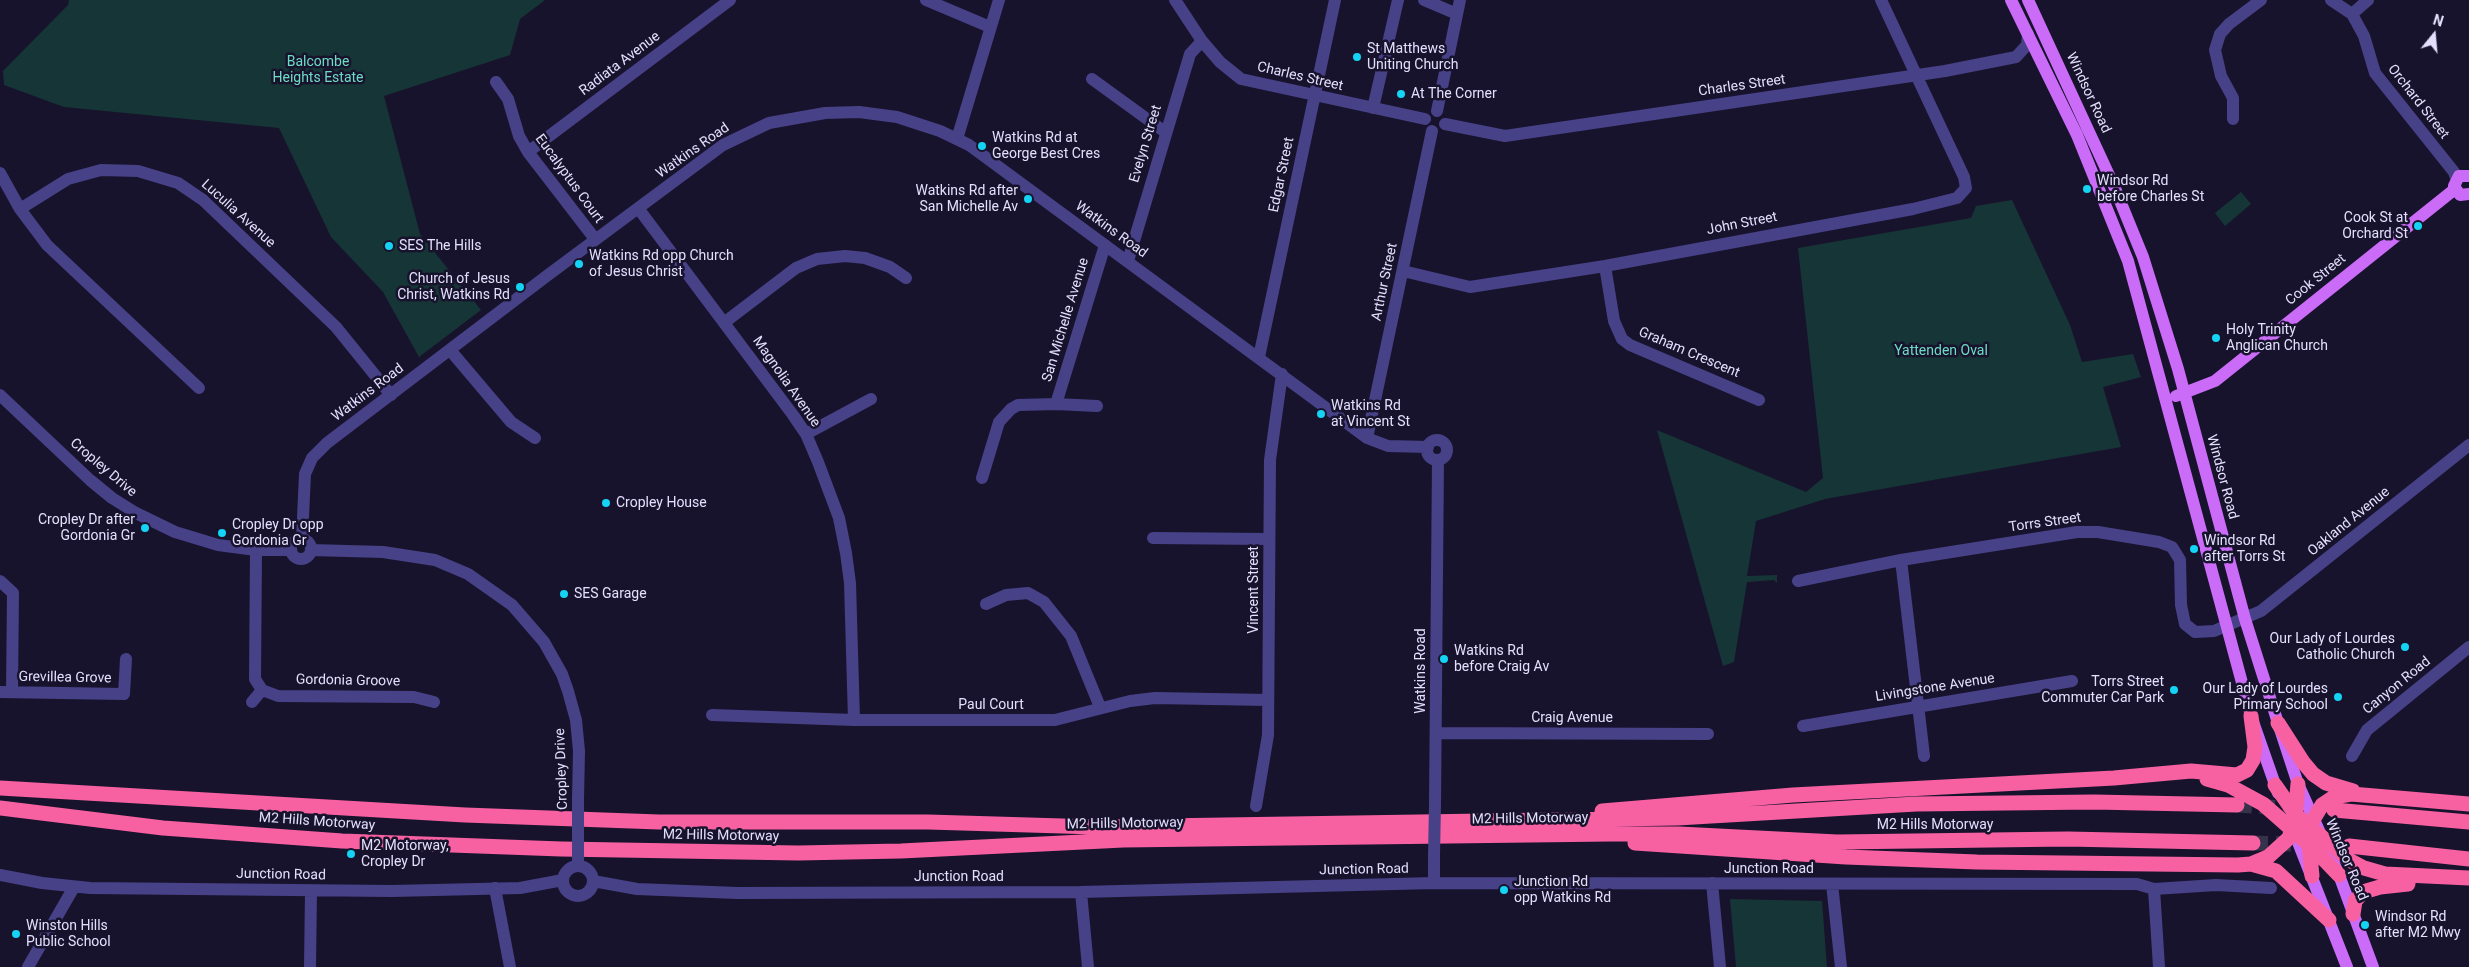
<!DOCTYPE html>
<html>
<head>
<meta charset="utf-8">
<style>
	body { margin:0 }
	#map { position:relative; width:2469px; height:967px; overflow:hidden; background:#18132c; font-family:Roboto,sans-serif }
	canvas { display:block }
	.north { position:absolute; left:2409px; top:10px; width:50px; height:50px; -webkit-text-stroke:4px #18132c; paint-order:stroke; rotate:17deg; font-size:14px; font-weight:700; line-height:20px; text-align:center; color:#e4dffd }
	.north::after { content:''; display:block; margin:auto; width:18px; height:22px; background:#e4dffd; clip-path:polygon(50% 0,100% 100%,50% 72%,0 100%) }
</style>
</head>
<body>
<div id="map">
<canvas width="2469" height="967"></canvas>
<div class="north">N</div>
</div>
<script>
const ctx = document.querySelector('canvas').getContext('2d');
ctx.lineJoin = 'round';
function fill(path, color) {
  ctx.fillStyle = color;
  ctx.fill(path, 'evenodd');
}
function poly(rows) {
  const path = new Path2D();
  for (const r of rows) {
    if (r.length === 3) {
      path.moveTo(r[0] + r[2], r[1]);
      path.arc(r[0], r[1], r[2], 0, 2 * Math.PI);
      continue;
    }
    path.moveTo(r[0], r[1]);
    for (let i = 2; i < r.length; i += 2) path.lineTo(r[i], r[i + 1]);
  }
  return path;
}
function stroke(path, color, width, dash) {
  ctx.strokeStyle = color;
  ctx.lineWidth = width;
  ctx.lineCap = dash ? 'butt' : 'round';
  ctx.setLineDash(dash || []);
  ctx.stroke(path);
}
function drawText(font, color, halo, rows, align = 'center') {
  ctx.font = font + ' Roboto,sans-serif';
  ctx.lineWidth = 5;
  ctx.setLineDash([]);
  ctx.textBaseline = 'middle';
  ctx.strokeStyle = halo;
  ctx.fillStyle = color;
  for (const [text, x, y, turn = 0] of rows) {
    ctx.save();
    ctx.translate(x, y);
    ctx.rotate((+turn || 0) * Math.PI / 180);
    ctx.textAlign = isNaN(turn) ? turn : align;
    if (halo) ctx.strokeText(text, 0, 0);
    ctx.fillText(text, 0, 0);
    ctx.restore();
  }
}
fill(poly([
	[69,0,545,0,520,19,510,55,384,96,420,234,481,310,419,357,383,292,331,237,279,128,64,107,4,85,3,71,68,5],
	[2241,192,2251,204,2225,226,2215,213],
	[2012,200,2070,325,2082,362,2133,354,2141,377,2103,387,2121,447,1825,499,1756,521,1747,576,1777,575,1777,583,1774,580,1747,582,1734,662,1723,666,1657,430,1806,492,1823,478,1798,248,1971,218,1976,206],
	[1730,899,1822,901,1827,967,1736,967]
]), '#163536');
stroke(poly([
	[2237,805,2301,809],
	[2253,843,2292,844]
]), '#37324b', 15, [15, 8]);
stroke(poly([
	[926,0,990,27],
	[1175,0,1202,41,1220,62,1241,79,1425,119],
	[1424,0,1457,14],
	[2331,0,2352,14,2364,36,2375,73,2454,172,2456,178],
	[2352,14,2368,0],
	[1092,79,1165,132],
	[496,82,508,99,519,136,528,152,595,239],
	[1373,108,1398,0],
	[1437,111,1460,0],
	[2233,119,2233,98,2221,76,2215,50,2220,34,2229,24,2261,0],
	[1445,124,1505,136,1945,71,2016,57,2027,45,2028,34],
	[957,139,999,0],
	[528,152,730,0],
	[0,173,20,209,47,245,199,388],
	[638,208,793,415,806,434,818,462,839,518,846,553,850,583,854,720],
	[20,209,68,179,101,170,138,171,178,183,203,200,336,327,391,395],
	[1128,261,1190,54,1202,41],
	[1605,266,1614,321,1622,339,1630,345,1759,400],
	[1403,271,1470,287,1605,266,1913,209,1957,198,1966,188,1964,177,1881,0],
	[725,322,796,268,817,259,845,256,865,258,890,267,906,278],
	[450,350,511,422,535,438],
	[1259,357,1335,0],
	[0,395,90,480,112,498,136,513,175,532,218,545,256,550,291,550],
	[1056,404,1105,245],
	[806,434,871,399],
	[1367,438,1432,131],
	[1437,450,10],
	[982,478,999,422,1011,409,1018,405,1056,404,1097,406],
	[1153,538,1269,539],
	[302,539,305,474,312,458,327,443,548,275,723,145,769,123,825,113,859,112,897,117,940,131,969,145,1367,438,1388,446,1428,447],
	[301,549,10],
	[256,550,255,679,262,690,278,696,414,697,434,702],
	[311,550,383,552,435,560,468,574,512,605,544,642,562,674,568,691,576,720,579,751,578,798],
	[1901,560,1924,756],
	[0,581,13,593,12,692],
	[1798,581,1901,560,2077,532,2098,532,2159,542,2172,547,2180,560,2181,605,2185,624,2195,632,2214,631,2261,611,2469,445],
	[986,604,1006,595,1028,593,1044,602,1071,636,1100,707],
	[0,692,124,694,126,659],
	[252,702,262,690],
	[712,715,854,720,1055,720,1130,701,1155,698,1268,700],
	[1803,726,2072,681],
	[1436,733,1708,734],
	[2352,756,2367,730,2469,647],
	[1435,804,1438,460],
	[1256,806,1268,735,1270,460,1282,374],
	[578,881,15],
	[0,875,42,883,90,888,392,891,520,888,563,880],
	[593,881,637,889,737,893,1081,892,1434,883,2137,884,2154,889,2159,967],
	[1434,883,1434,856],
	[1712,883,1720,967],
	[1832,884,1841,967],
	[495,888,510,967],
	[2154,889,2216,885,2271,888],
	[1081,892,1088,967],
	[28,967,74,887],
	[310,967,311,891]
]), '#474188', 12);
stroke(poly([
	[2011,0,2077,135,2128,261,2251,716,2278,793],
	[2028,0,2114,186,2143,257,2178,369,2245,619,2278,723,2298,784,2339,875,2373,967],
	[2469,176,2459,176,2454,186,2460,195,2469,194],
	[2176,396,2215,381,2455,189],
	[2294,832,2347,967]
]), '#ca6cf8', 12);
stroke(poly([
	[2278,723,2303,762,2313,774,2326,783,2353,791],
	[2207,779,2228,785,2263,804,2313,848,2339,875],
	[2275,785,2296,815,2349,860,2364,868,2385,874,2469,878],
	[0,788,465,815,659,822,928,822,1096,827,1677,818,1916,804,2094,802,2237,805],
	[0,808,163,828,342,841,561,849,798,853,901,851,1123,840,1611,834,1679,834,1837,842,2068,839,2253,843],
	[2334,810,2469,822],
	[1602,811,1793,795,2114,778,2191,771,2237,775,2247,770,2253,760,2255,747,2251,716],
	[1635,843,1846,857,1977,862,2238,865,2251,864,2268,857,2289,838,2295,819,2298,784],
	[2349,846,2469,859],
	[2251,864,2276,871,2329,920],
	[2312,876,2309,844,2310,825,2322,805,2334,797,2351,794,2469,804],
	[2353,914,2355,901,2363,892,2380,887,2408,884]
]), '#f761a2', 15);
stroke(poly([
	[1434,856,1435,804],
	[578,866,578,798]
]), '#474188', 12);
for (const [x, y, r, color] of [
	[1357,57,5,"#15d3f4"],
	[1401,94,5,"#15d3f4"],
	[982,146,5,"#15d3f4"],
	[2087,189,5,"#15d3f4"],
	[1028,199,5,"#15d3f4"],
	[2418,226,5,"#15d3f4"],
	[389,246,5,"#15d3f4"],
	[579,264,5,"#15d3f4"],
	[520,287,5,"#15d3f4"],
	[2216,338,5,"#15d3f4"],
	[1321,414,5,"#15d3f4"],
	[606,503,5,"#15d3f4"],
	[145,528,5,"#15d3f4"],
	[222,533,5,"#15d3f4"],
	[2194,549,5,"#15d3f4"],
	[564,594,5,"#15d3f4"],
	[2405,647,5,"#15d3f4"],
	[1444,659,5,"#15d3f4"],
	[2174,690,5,"#15d3f4"],
	[2338,697,5,"#15d3f4"],
	[351,854,5,"#15d3f4"],
	[1504,890,5,"#15d3f4"],
	[2365,925,5,"#15d3f4"],
	[16,934,5,"#15d3f4"]
]) {
  const dot = new Path2D();
  dot.arc(x, y, r, 0, 2 * Math.PI);
  ctx.fillStyle = color;
  ctx.fill(dot);
  stroke(dot, '#18132c', 2);
}
drawText('14px', '#e4dffd', '#18132c', [
	["St Matthews",1367,49],
	["Uniting Church",1367,65],
	["At The Corner",1411,94],
	["Watkins Rd at",992,138],
	["George Best Cres",992,154],
	["Windsor Rd",2097,181],
	["before Charles St",2097,197],
	["Watkins Rd after",1018,191,"right"],
	["San Michelle Av",1018,207,"right"],
	["Cook St at",2408,218,"right"],
	["Orchard St",2408,234,"right"],
	["SES The Hills",399,246],
	["Watkins Rd opp Church",589,256],
	["of Jesus Christ",589,272],
	["Church of Jesus",510,279,"right"],
	["Christ, Watkins Rd",510,295,"right"],
	["Holy Trinity",2226,330],
	["Anglican Church",2226,346],
	["Watkins Rd",1331,406],
	["at Vincent St",1331,422],
	["Cropley House",616,503],
	["Cropley Dr after",135,520,"right"],
	["Gordonia Gr",135,536,"right"],
	["Cropley Dr opp",232,525],
	["Gordonia Gr",232,541],
	["Windsor Rd",2204,541],
	["after Torrs St",2204,557],
	["SES Garage",574,594],
	["Our Lady of Lourdes",2395,639,"right"],
	["Catholic Church",2395,655,"right"],
	["Watkins Rd",1454,651],
	["before Craig Av",1454,667],
	["Torrs Street",2164,682,"right"],
	["Commuter Car Park",2164,698,"right"],
	["Our Lady of Lourdes",2328,689,"right"],
	["Primary School",2328,705,"right"],
	["M2 Motorway,",361,846],
	["Cropley Dr",361,862],
	["Junction Rd",1514,882],
	["opp Watkins Rd",1514,898],
	["Windsor Rd",2375,917],
	["after M2 Mwy",2375,933],
	["Winston Hills",26,926],
	["Public School",26,942]
], 'left');
drawText('14px', '#6ddcc5', '#18132c', [
	["Balcombe",318,62],
	["Heights Estate",318,78],
	["Yattenden Oval",1941,351]
]);
drawText('14px', '#e4dffd', '#18132c', [
	["Radiata Avenue",620,64,-37],
	["Charles Street",1300,77,13],
	["Charles Street",1742,86,-8],
	["Windsor Road",2088,93,65],
	["Orchard Street",2418,102,52],
	["Evelyn Street",1146,144,-73],
	["Watkins Road",693,151,-35],
	["Edgar Street",1282,175,-78],
	["Eucalyptus Court",569,179,54],
	["Luculia Avenue",238,214,42],
	["John Street",1742,224,-11],
	["Watkins Road",1111,230,36],
	["Cook Street",2316,280,-39],
	["Arthur Street",1385,282,-78],
	["San Michelle Avenue",1066,320,-73],
	["Graham Crescent",1689,353,23],
	["Magnolia Avenue",786,382,55],
	["Watkins Road",368,393,-37],
	["Cropley Drive",103,468,40],
	["Windsor Road",2222,477,75],
	["Oakland Avenue",2349,522,-39],
	["Torrs Street",2045,523,-8],
	["Vincent Street",1254,590,-90],
	["Watkins Road",1421,671,-90],
	["Grevillea Grove",65,678,1],
	["Gordonia Groove",348,681,1],
	["Canyon Road",2397,686,-39],
	["Livingstone Avenue",1935,688,-9],
	["Paul Court",991,705],
	["Craig Avenue",1572,718],
	["Cropley Drive",562,769,-92],
	["M2 Hills Motorway",1530,819,-1],
	["M2 Hills Motorway",317,822,4],
	["M2 Hills Motorway",1125,824,-1],
	["M2 Hills Motorway",1935,825],
	["M2 Hills Motorway",721,836,1],
	["Windsor Road",2346,860,67],
	["Junction Road",1769,869],
	["Junction Road",1364,870,-1],
	["Junction Road",281,875,1],
	["Junction Road",959,877]
]);
</script>
</body>
</html>
